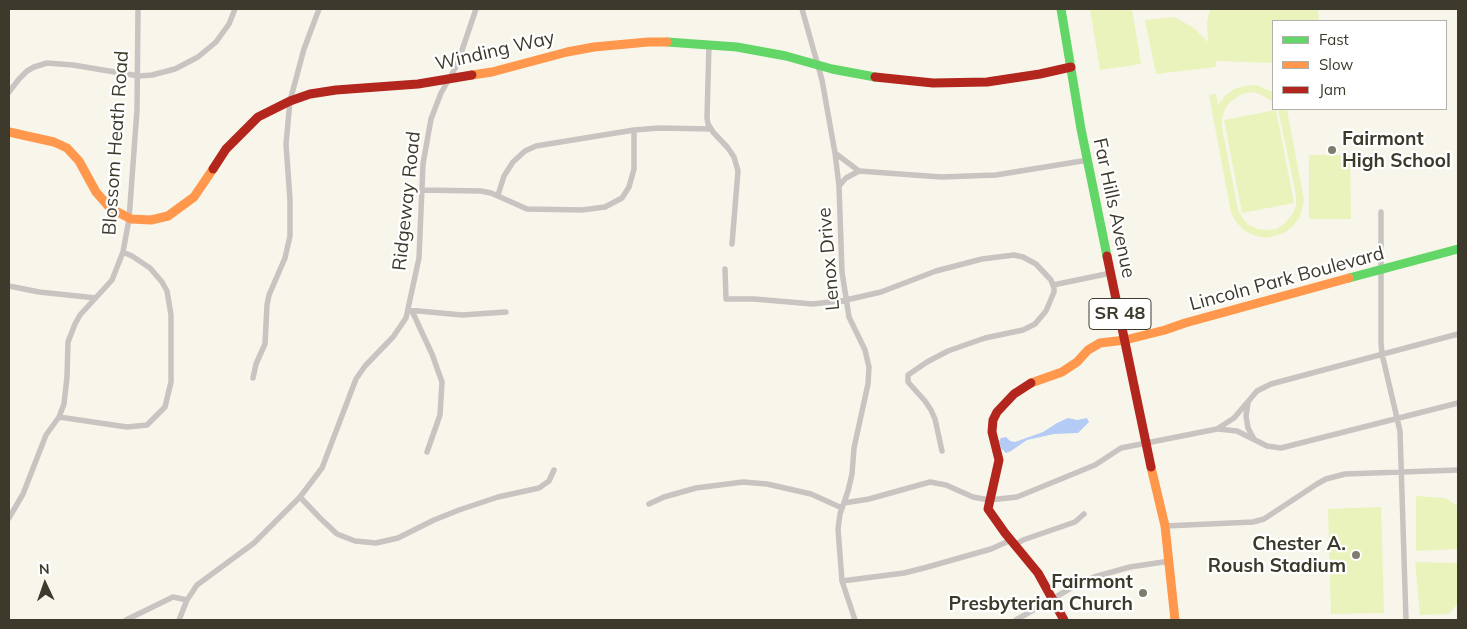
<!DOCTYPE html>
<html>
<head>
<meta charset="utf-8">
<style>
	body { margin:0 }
	#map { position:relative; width:1467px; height:629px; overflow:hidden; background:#f8f6ea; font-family:Mulish,sans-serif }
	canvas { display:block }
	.frame { position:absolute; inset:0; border:10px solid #3d3a2c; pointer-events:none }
	.legend { position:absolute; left:1272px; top:20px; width:175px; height:90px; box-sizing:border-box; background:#fff; border:1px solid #b1b0ab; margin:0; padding:6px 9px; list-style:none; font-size:15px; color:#3d3a2c }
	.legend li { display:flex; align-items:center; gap:10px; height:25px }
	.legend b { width:25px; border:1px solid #b1b0ab }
	.north { position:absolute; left:20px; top:559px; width:50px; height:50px; -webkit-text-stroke:4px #fff; paint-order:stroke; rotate:357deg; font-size:14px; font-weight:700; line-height:20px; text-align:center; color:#3d3a2c }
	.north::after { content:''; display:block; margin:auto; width:18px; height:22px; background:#3d3a2c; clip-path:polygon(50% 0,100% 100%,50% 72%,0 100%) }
</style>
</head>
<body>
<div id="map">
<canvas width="1467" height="629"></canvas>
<div class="frame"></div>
<ul class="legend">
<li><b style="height:6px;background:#63d668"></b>Fast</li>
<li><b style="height:6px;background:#ff974d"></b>Slow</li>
<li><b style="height:6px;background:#b3261e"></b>Jam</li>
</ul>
<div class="north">N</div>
</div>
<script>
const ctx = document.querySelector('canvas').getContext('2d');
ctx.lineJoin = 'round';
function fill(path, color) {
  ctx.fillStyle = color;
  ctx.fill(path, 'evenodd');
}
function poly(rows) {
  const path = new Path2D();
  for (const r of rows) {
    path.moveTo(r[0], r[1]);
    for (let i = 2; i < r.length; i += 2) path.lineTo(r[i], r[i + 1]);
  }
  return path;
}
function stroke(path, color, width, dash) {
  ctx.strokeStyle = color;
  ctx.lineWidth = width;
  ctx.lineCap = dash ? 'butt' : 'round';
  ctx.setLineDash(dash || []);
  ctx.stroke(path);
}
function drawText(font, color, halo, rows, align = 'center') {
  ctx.font = font + ' Mulish,sans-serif';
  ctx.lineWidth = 4.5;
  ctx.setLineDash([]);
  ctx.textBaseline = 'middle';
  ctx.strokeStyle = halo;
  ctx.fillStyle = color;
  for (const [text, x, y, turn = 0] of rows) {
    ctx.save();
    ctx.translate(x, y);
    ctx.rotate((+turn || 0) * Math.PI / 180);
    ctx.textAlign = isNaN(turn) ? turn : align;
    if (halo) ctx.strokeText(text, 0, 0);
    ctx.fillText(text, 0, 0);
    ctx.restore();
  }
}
fill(poly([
	[1090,9,1132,9,1141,64,1100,70],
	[1210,9,1318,9,1319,21,1273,21,1273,63,1216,61,1216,67,1156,74,1145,20,1174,17,1194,28,1208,42,1207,22],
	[1256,85,1273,92,1273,102,1260,94,1251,92,1242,94,1230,102,1225,109,1222,118,1222,127,1238,210,1243,219,1249,225,1258,229,1267,230,1276,229,1284,224,1293,213,1296,205,1296,195,1278,109,1287,110,1304,200,1300,217,1293,226,1284,233,1267,238,1256,236,1245,231,1237,223,1231,213,1209,95,1216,94,1218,105,1225,96,1234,89,1245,86],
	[1276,110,1294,203,1242,213,1224,120],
	[1309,155,1350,155,1351,219,1309,219],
	[1416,496,1445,498,1458,506,1458,549,1416,551],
	[1381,507,1384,613,1331,614,1328,509],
	[1415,562,1458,563,1458,604,1448,614,1420,615]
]), '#eaf3bc');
fill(poly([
	[1068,418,1077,420,1087,418,1089,422,1078,433,1054,434,1027,440,1011,451,1006,453,1001,448,999,441,1001,438,1006,437,1010,441,1015,442,1043,432,1057,423]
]), '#b4cbf5');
stroke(poly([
	[802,9,822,80,835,153,839,186,842,272,849,317,865,350,869,367,868,384,854,448,852,474,848,491,840,514,838,529,842,581,855,620],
	[709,44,707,118,708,124,713,132,728,148,734,157,738,171,732,244],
	[9,92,19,79,27,71,34,67,47,63,73,65,139,76,152,75,175,69,198,57,216,42,229,24,235,9],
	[835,153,859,171,941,177,996,175,1088,160],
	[839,186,846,178,859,171],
	[421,190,481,191,491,193,527,209,582,210,605,207,622,198,629,187,634,169,634,130],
	[498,195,504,176,513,162,525,151,536,146,634,130,659,128,711,129],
	[1381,212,1381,343,1382,354,1400,431,1406,620],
	[725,269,726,299,754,299,813,304,846,300,881,292,936,271,982,259,1014,255,1023,257,1036,264,1051,280,1054,288,1054,292,1046,311,1035,324,1023,330,985,338,948,351,927,362,908,375,908,382,925,401,931,410,935,419,942,451],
	[1053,285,1111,273],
	[9,286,39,292,96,298],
	[408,310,462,315,506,312],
	[412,311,432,354,442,382,440,415,427,452],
	[253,378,256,364,265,344,267,305,269,295,285,258,290,236,290,200,286,144,290,101,304,49,319,9],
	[1248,403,1246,416,1248,428,1254,439],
	[59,417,127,427,147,425,165,407,171,382,171,315,167,291,162,282,150,268,132,256,123,252],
	[1218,429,1237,431,1267,446,1281,448,1458,403],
	[300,497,320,518,337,534,355,541,376,543,398,538,434,520,459,510,498,497,539,488,549,481,554,470],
	[844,503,869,499,930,482,946,485,973,497,989,500,1017,497,1095,465,1121,448,1217,429,1234,418,1257,391,1271,384,1458,334],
	[649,504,664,497,696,488,743,482,767,484,811,494,842,508],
	[9,518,23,494,46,435,59,417,64,404,67,377,68,342,75,324,80,315,112,280,123,252,129,219,137,110,138,9],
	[1165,526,1253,522,1264,519,1317,484,1326,479,1345,474,1458,470],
	[1015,545,1023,540,1075,522,1084,514],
	[842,581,904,573,924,568,991,549,1011,540],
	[126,620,173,597,187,600],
	[179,620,187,600,197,585,254,543,300,497,322,468,356,379,365,366,393,337,406,318,419,258,423,164,431,119,441,93,457,65,476,9],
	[1016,620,1078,584,1094,577,1130,567,1170,561]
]), '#c9c3c2', 5.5);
stroke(poly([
	[1061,9,1081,129,1107,256],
	[667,42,737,47,786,56,832,69,875,77],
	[1349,278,1458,249]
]), '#63d668', 9);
stroke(poly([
	[472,75,492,72,567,52,594,47,648,42,667,42],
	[9,132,54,142,67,148,79,161,96,192,110,208,131,219,151,220,168,216,194,197,213,169],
	[1031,383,1062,372,1077,362,1088,350,1100,343,1125,340,1165,330,1185,323,1349,278],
	[1151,467,1165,526,1175,620]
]), '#ff974d', 9);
stroke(poly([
	[875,77,933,83,987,82,1040,74,1071,67],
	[213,169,226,149,258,117,290,101,310,94,336,90,418,84,472,75],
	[1107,256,1151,467],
	[1031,383,1014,394,997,412,993,420,992,432,999,460,988,509,1005,533,1038,573,1064,620]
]), '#b3261e', 9);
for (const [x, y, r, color] of [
	[1332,150,5,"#7e7c6e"],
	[1356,555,5,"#7e7c6e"],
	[1143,593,5,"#7e7c6e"]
]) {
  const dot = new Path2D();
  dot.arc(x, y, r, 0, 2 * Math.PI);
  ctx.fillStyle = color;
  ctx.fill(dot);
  stroke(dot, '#fff', 2);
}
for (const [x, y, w] of [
	[1120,314,62]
]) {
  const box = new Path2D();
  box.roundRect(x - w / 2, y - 15.5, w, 31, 4);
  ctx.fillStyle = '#fff';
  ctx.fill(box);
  stroke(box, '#3d3a2c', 1);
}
drawText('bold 18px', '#3d3a2c', null, [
	["SR 48",1120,314]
]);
drawText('19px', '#3d3a2c', '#fff', [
	["Winding Way",495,51,-13],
	["Blossom Heath Road",116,143,-86],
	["Ridgeway Road",407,201,-84],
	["Far Hills Avenue",1114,208,78],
	["Lenox Drive",829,259,-95],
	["Lincoln Park Boulevard",1287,279,-15]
]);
drawText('bold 19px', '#3d3a2c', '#fff', [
	["Fairmont",1342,139,"left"],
	["High School",1342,161,"left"],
	["Chester A.",1346,544],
	["Roush Stadium",1346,566],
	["Fairmont",1133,582],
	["Presbyterian Church",1133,604]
], 'right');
</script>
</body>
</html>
